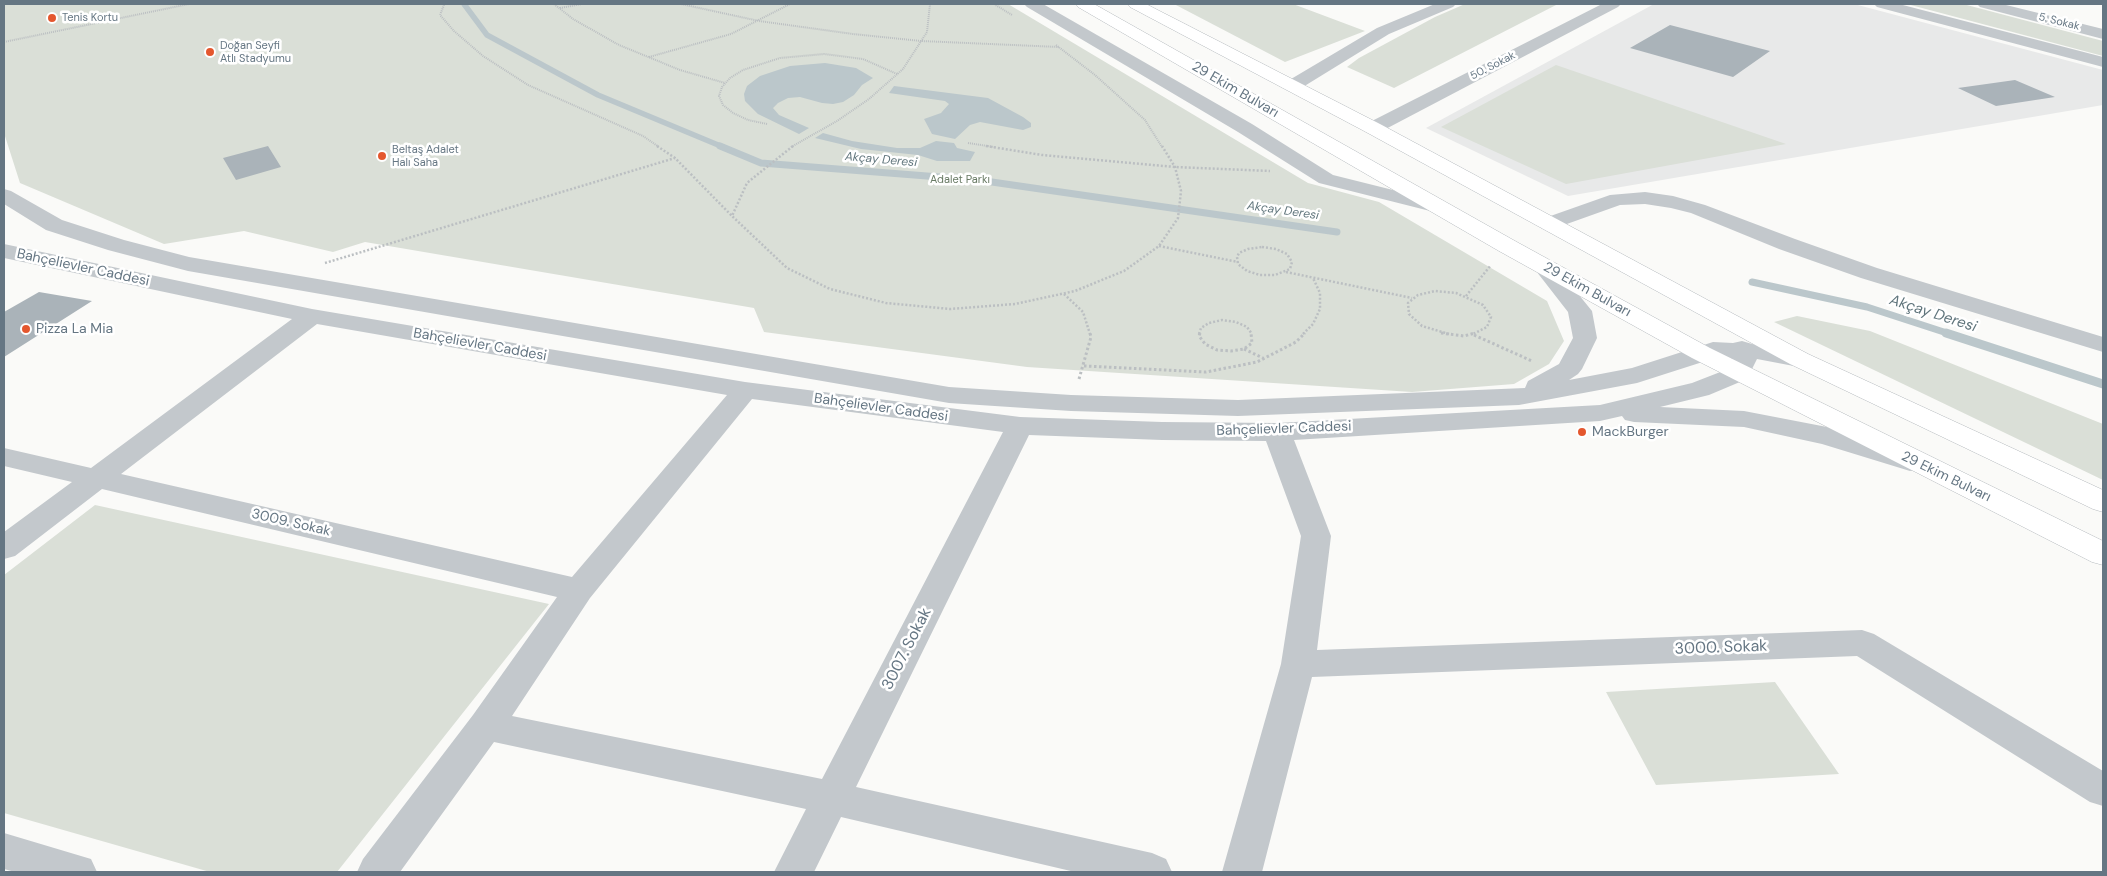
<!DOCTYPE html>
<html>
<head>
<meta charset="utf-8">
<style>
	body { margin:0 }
	#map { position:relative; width:2107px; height:876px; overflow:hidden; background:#fafaf8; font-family:"DM Sans",sans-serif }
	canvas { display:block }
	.frame { position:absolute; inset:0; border:5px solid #657683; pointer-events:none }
</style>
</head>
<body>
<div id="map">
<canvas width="2107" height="876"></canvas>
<div class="frame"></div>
</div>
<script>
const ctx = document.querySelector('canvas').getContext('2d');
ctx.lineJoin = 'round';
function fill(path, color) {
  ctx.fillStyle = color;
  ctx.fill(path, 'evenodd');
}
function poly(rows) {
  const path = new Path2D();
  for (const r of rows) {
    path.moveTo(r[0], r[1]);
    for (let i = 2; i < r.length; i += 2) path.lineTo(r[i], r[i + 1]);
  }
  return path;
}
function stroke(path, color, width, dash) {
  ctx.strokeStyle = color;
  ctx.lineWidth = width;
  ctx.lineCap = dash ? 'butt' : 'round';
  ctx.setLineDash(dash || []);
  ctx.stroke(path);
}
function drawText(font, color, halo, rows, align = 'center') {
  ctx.font = font + ' "DM Sans",sans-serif';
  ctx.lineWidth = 5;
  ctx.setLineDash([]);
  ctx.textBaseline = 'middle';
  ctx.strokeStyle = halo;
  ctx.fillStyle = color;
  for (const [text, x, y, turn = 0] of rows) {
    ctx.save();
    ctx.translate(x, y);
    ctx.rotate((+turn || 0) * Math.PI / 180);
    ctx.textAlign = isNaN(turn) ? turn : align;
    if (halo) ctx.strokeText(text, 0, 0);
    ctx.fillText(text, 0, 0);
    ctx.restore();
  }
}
fill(poly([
	[1654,4,1854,4,2103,70,2103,105,1568,196,1426,128]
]), '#e8e9e9');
fill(poly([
	[4,4,1008,4,1308,183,1379,202,1547,301,1564,341,1549,364,1514,384,1412,392,1027,367,764,332,754,308,365,242,333,252,244,231,164,244,20,183,4,133],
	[1174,4,1293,4,1365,31,1285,62],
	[1465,4,1558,4,1394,88,1347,67,1359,58,1435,17],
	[1907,4,1963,4,2103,41,2103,56],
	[1556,65,1786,144,1566,184,1441,127],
	[1797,316,1870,331,2103,424,2103,480,1774,322],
	[95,505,549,604,337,872,210,872,4,813,4,575],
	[1775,682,1839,774,1656,785,1606,692]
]), '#dadfd7');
fill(poly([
	[825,63,856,68,873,78,862,85,854,95,843,102,833,104,822,103,800,97,788,98,778,103,773,108,779,115,809,128,799,134,758,114,745,101,744,94,747,86,760,76,790,66],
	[894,86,988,98,1023,117,1031,123,1031,127,1023,130,980,122,970,125,955,139,932,134,924,119,941,113,949,104,945,101,889,93],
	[823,133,852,141,897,148,920,148,936,141,954,143,957,148,975,152,970,161,937,161,918,155,861,149,815,138]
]), '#bbc7cb');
stroke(poly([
	[464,4,487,35,598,95,723,147]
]), '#bbc7cb', 5.5);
stroke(poly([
	[720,146,761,163,978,180,1337,232],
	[1752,282,1867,307,1950,334]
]), '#bbc7cb', 7);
stroke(poly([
	[1946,333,2103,384]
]), '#bbc7cb', 9);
fill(poly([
	[1670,25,1770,51,1733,77,1630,48],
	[2015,80,2055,97,1996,106,1958,88],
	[268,146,281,167,236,180,223,158],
	[39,292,92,301,4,357,4,312]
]), '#aab3b9');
const major = poly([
	[1076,4,1094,4,1515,241,1710,348,2103,541,2103,565,2092,562,1692,358,1499,251,1078,7,1076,4],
	[1128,4,1146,4,1380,124,1808,354,2103,490,2103,512,2093,509,1790,364,1366,132,1130,7,1128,4]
]);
stroke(major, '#b5babe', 1);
stroke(poly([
	[442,4,444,5,440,15,454,31,483,56,528,85,643,136,659,147],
	[554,4,573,19,619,45,680,70,725,83],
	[681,4,759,21,853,34,921,41,1059,47],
	[994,4,1012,15],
	[560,8,582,4],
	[4,42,189,4],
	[1056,45,1095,75,1145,120,1162,147],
	[649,57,731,34,790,4],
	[767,124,748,120,733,113,723,105,719,96,722,87,730,78,743,70,780,58,824,54,863,59,897,74],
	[968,143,994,147],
	[791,147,837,121,869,99,903,69,927,32,930,4]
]), '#bbbfc2', 2, [1, 1]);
stroke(poly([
	[657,146,675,158,732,216],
	[793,146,747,183,732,216,787,268,830,289,886,303,950,309,1015,304,1075,291,1124,271,1159,246,1178,218,1181,191,1175,167,1162,146],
	[986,146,1042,155,1175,167,1270,171],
	[1159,246,1238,262],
	[1262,247,1276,249,1287,254,1292,262,1290,269,1275,275,1260,275,1247,271,1238,264,1237,257,1239,253,1248,249,1262,247],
	[325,263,675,158],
	[1286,272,1412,298],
	[1064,294,1083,312,1090,334],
	[1466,296,1491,265],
	[1199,334,1201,328,1209,323,1222,320,1236,322,1247,327,1252,334],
	[1303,334,1313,324,1320,309,1320,293,1313,278],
	[1449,334,1422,326,1409,314,1408,303,1418,295,1435,291,1456,293,1483,305,1491,317,1487,327,1473,334]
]), '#bbbfc2', 2.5, [2, 2]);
stroke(poly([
	[1200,333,1199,336,1205,344,1217,350,1231,351,1244,349,1252,343,1251,333],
	[1441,333,1464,336,1475,333],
	[1474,335,1532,361],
	[1244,349,1263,358],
	[1084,366,1206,372,1257,362,1296,342,1305,333],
	[1079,379,1091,337,1090,333]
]), '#bbbfc2', 3, [2.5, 2.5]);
fill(poly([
	[1024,4,1043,4,1252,124,1333,175,1445,203,1448,207,1445,211,1438,213,1319,183,1238,132,1027,7,1024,4],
	[1435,4,1456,4,1453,7,1389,34,1298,90,1292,91,1286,90,1283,86,1286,82,1377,28,1435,4],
	[1602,4,1621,4,1618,7,1380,132,1373,134,1366,132,1364,128,1366,124,1602,4],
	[1874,4,1899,4,2103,57,2103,67,1877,7,1874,4],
	[1977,4,2002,4,2103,29,2103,39,1980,7,1977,4],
	[4,189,11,191,62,220,124,240,189,257,949,387,1071,395,1238,400,1525,388,1528,381,1559,364,1573,338,1568,312,1533,267,1536,262,1544,260,1552,262,1592,311,1597,338,1582,369,1578,374,1569,380,1632,368,1713,342,1733,343,1742,341,1752,344,1799,351,1808,354,1812,359,1808,364,1799,367,1757,359,1747,379,1709,395,1660,407,1744,411,1827,427,1920,455,1924,462,1920,469,1910,471,1822,444,1744,427,1634,422,1625,420,1622,416,1600,421,1294,440,1331,536,1317,650,1862,630,1874,634,2103,771,2103,806,2090,802,1857,656,1312,677,1262,872,1222,872,1281,664,1301,536,1266,441,1162,440,1029,435,856,787,1152,853,1166,859,1172,872,1075,872,841,817,814,872,774,872,806,809,494,742,400,872,357,872,363,859,473,715,557,597,102,489,15,556,4,559,4,532,72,482,4,466,4,448,91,468,292,319,4,258,4,244,312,309,745,382,1020,417,1162,422,1277,423,1600,405,1692,383,1728,369,1732,358,1715,358,1637,383,1519,405,1238,416,1071,411,949,403,188,271,108,250,46,230,4,204,4,189],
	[317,324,727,395,572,577,121,474,317,324],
	[752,399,1003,432,822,779,512,716,590,598,752,399],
	[1645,192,1673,196,1705,205,1795,239,1877,268,2103,337,2103,352,1861,278,1779,249,1691,213,1671,208,1645,204,1620,205,1550,230,1542,229,1539,224,1542,219,1610,195,1645,192],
	[4,833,91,859,97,872,15,872,4,869,4,833]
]), '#c3c8cc');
fill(major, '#fff');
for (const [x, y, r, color] of [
	[52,18,5,"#e4572e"],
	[210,52,5,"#e4572e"],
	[382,156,5,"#e4572e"],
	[26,329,5,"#e4572e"],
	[1582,432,5,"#e4572e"]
]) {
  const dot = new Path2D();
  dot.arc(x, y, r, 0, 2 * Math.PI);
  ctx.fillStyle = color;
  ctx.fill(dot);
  stroke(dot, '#fff', 2);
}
drawText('11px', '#657683', '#fff', [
	["Tenis Kortu",62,18],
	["Doğan Seyfi",220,46],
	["Atlı Stadyumu",220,59],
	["Beltaş Adalet",392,150],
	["Halı Saha",392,163]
], 'left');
drawText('11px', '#657683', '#fff', [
	["5. Sokak",2059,22,14],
	["50. Sokak",1493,66,-27]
]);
drawText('11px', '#687a64', '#fff', [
	["Adalet Parkı",960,180]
]);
drawText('italic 12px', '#60757c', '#fff', [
	["Akçay Deresi",881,160,5],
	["Akçay Deresi",1283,211,8]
]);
drawText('14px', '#657683', '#fff', [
	["29 Ekim Bulvarı",1235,90,30],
	["Bahçelievler Caddesi",83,268,12],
	["29 Ekim Bulvarı",1587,290,29],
	["Bahçelievler Caddesi",480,345,10],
	["Bahçelievler Caddesi",881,408,8],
	["Bahçelievler Caddesi",1284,429,-2],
	["29 Ekim Bulvarı",1946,477,26],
	["3009. Sokak",291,523,13]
]);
drawText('14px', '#657683', '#fff', [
	["Pizza La Mia",36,329],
	["MackBurger",1592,432]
], 'left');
drawText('italic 15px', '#60757c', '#fff', [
	["Akçay Deresi",1933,314,18]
]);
drawText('16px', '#657683', '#fff', [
	["3000. Sokak",1721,648,-2],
	["3007. Sokak",907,649,-63]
]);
</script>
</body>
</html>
